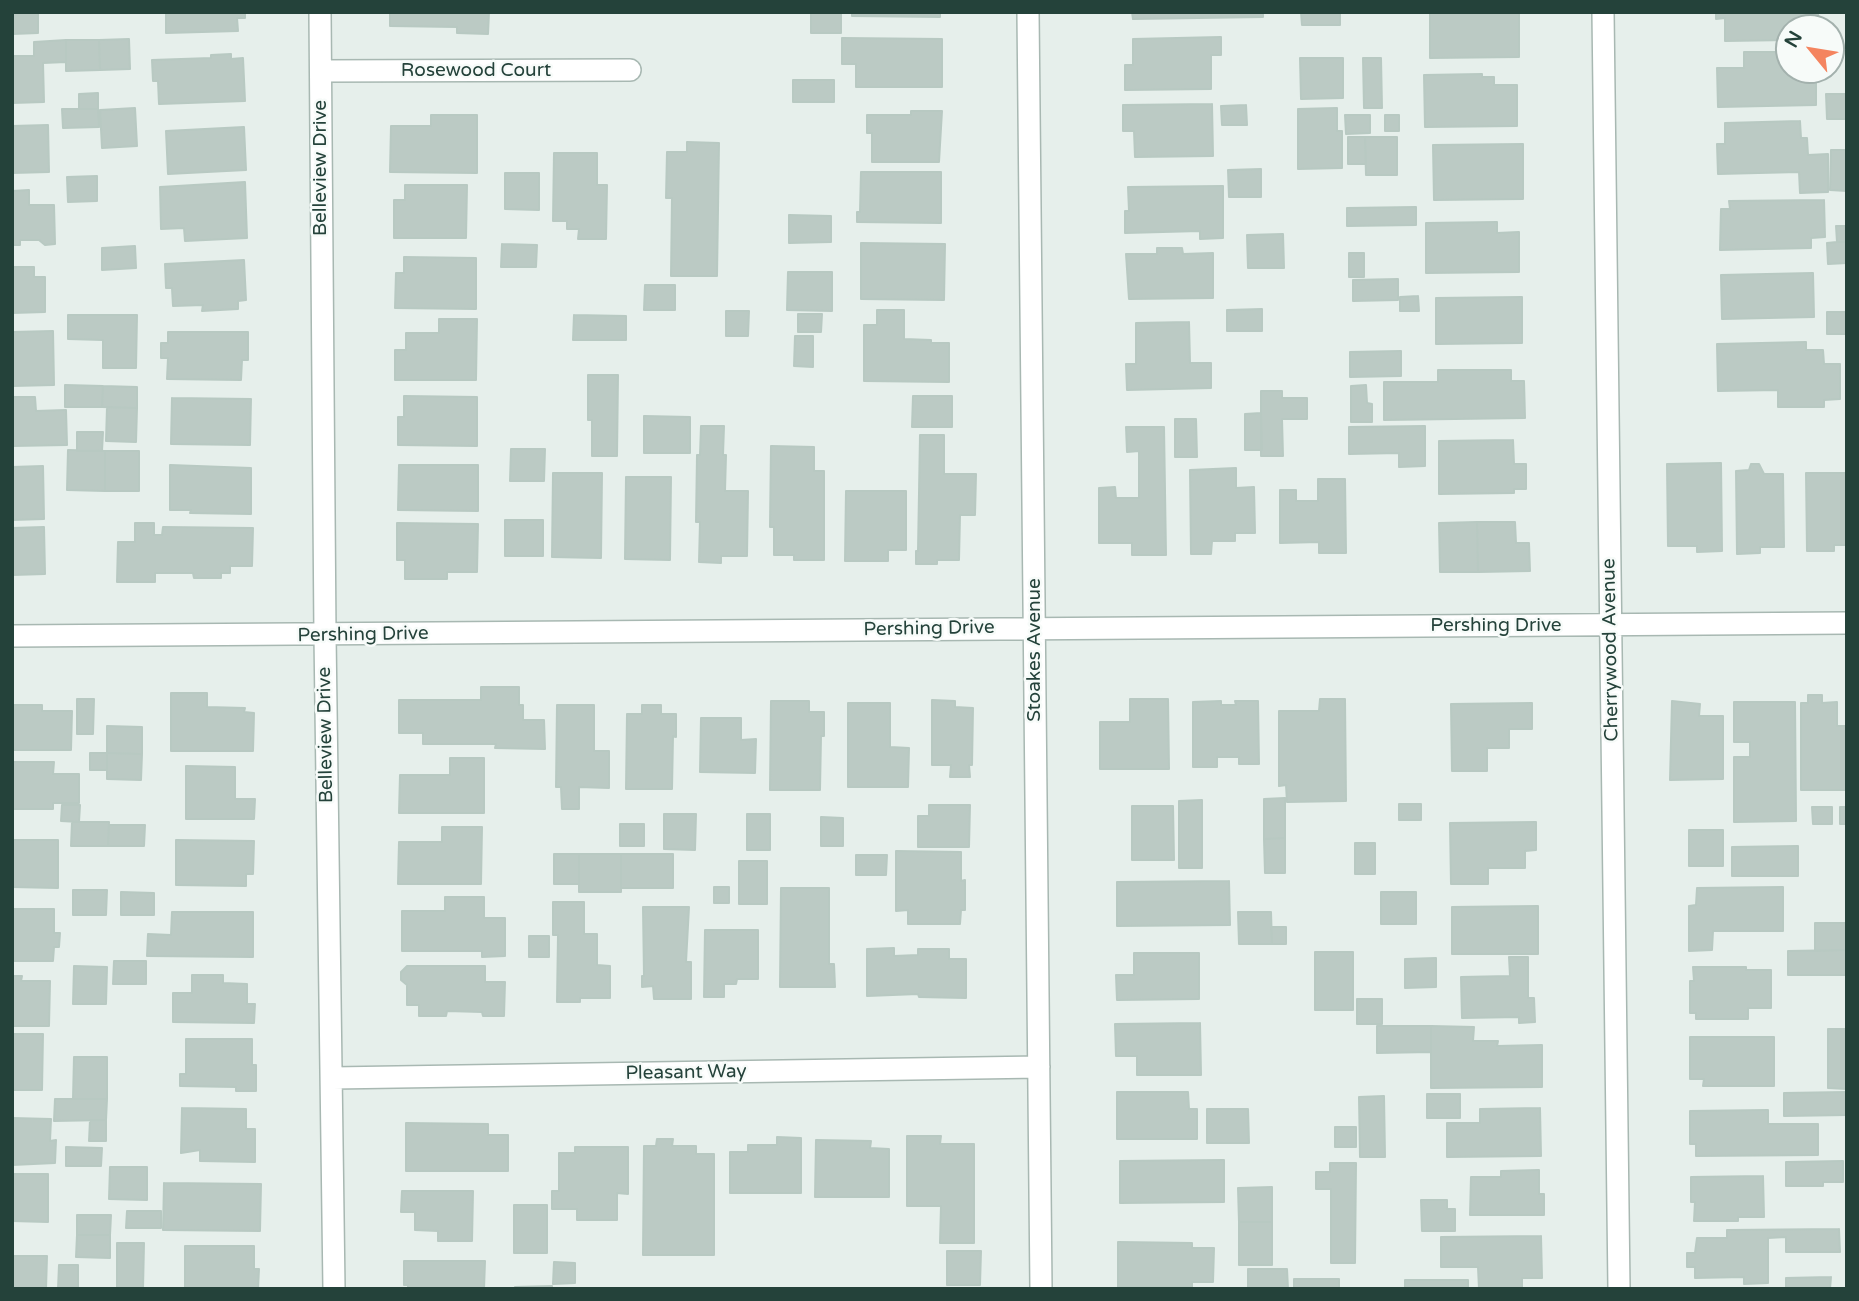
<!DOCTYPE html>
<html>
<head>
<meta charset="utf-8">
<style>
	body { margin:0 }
	#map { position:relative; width:1859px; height:1301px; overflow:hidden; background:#e6efeb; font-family:"Varela Round",sans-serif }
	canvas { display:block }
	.frame { position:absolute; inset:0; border:14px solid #24423a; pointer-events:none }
	.north { position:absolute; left:1775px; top:14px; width:70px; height:70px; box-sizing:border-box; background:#f7fbf9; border:2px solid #a3b1ad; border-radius:50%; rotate:300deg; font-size:19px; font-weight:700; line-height:28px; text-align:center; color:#24423a }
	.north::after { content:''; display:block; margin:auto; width:24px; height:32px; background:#f4845f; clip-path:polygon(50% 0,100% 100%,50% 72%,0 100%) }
</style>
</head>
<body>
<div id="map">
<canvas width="1859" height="1301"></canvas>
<div class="frame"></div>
<div class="north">N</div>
</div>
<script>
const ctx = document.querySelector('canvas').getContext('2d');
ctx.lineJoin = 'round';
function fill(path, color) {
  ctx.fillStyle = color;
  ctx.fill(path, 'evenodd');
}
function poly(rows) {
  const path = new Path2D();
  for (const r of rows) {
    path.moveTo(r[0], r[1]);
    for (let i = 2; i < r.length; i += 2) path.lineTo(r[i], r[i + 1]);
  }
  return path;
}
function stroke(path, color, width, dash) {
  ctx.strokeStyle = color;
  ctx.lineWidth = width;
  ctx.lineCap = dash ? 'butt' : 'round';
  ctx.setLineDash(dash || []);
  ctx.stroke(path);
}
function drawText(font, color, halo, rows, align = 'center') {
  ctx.font = font + ' "Varela Round",sans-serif';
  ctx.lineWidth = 5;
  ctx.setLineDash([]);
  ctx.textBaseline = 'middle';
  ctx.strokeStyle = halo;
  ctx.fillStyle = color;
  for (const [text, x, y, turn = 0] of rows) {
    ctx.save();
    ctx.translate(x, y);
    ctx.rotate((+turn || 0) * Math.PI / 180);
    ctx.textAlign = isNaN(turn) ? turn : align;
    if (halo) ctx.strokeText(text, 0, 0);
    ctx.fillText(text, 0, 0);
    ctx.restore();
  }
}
const building = poly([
	[12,12,38,12,38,33,12,34,12,12],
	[166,12,245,12,245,18,237,18,238,31,166,33,166,12],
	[390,12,489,12,488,34,457,33,457,27,390,26,390,12],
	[811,12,841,12,841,33,811,33,811,12],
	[852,12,940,12,940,17,852,16,852,12],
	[1132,12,1263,12,1263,17,1133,19,1132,12],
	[1301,12,1340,12,1340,25,1302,25,1301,12],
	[1430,12,1519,12,1519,57,1430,58,1430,12],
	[1716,12,1818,12,1818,28,1789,28,1789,40,1725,41,1725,18,1716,19,1716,12],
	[1221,37,1221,55,1211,55,1211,89,1125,90,1125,65,1133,65,1133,39,1221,37],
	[842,38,942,39,942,87,856,87,856,64,842,64,842,38],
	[129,39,130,69,100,70,99,40,129,39],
	[66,40,66,62,43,63,44,102,12,103,12,56,34,56,34,42,66,40],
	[66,40,99,40,100,70,66,71,66,40],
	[1744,52,1789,52,1789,70,1816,70,1816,105,1718,107,1717,68,1744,68,1744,52],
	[231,54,231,59,243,58,245,101,159,104,158,81,153,81,152,60,211,58,211,55,231,54],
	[1300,58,1343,58,1343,98,1301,99,1300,58],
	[1363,58,1381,58,1382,108,1364,108,1363,58],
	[1482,74,1482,77,1494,77,1494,85,1517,85,1517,126,1425,127,1424,75,1482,74],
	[793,80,834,80,834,102,793,102,793,80],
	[98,93,98,109,79,109,79,94,98,93],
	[1826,94,1847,94,1847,119,1827,119,1826,94],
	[1212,104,1213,156,1135,157,1134,131,1123,131,1123,105,1212,104],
	[1246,105,1247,125,1222,125,1221,106,1246,105],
	[135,108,137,146,102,148,100,110,135,108],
	[1337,108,1337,131,1342,131,1342,168,1298,169,1298,109,1337,108],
	[62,109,98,109,99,127,63,128,62,109],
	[911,111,942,111,939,162,872,162,872,133,867,133,867,115,911,115,911,111],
	[431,115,477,115,477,173,390,172,391,126,431,126,431,115],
	[1345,115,1370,115,1370,133,1346,134,1345,115],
	[1385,115,1399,115,1399,131,1385,131,1385,115],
	[1800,121,1801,138,1807,138,1808,155,1828,154,1828,192,1800,193,1799,172,1718,174,1717,144,1725,144,1725,123,1800,121],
	[48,125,49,172,12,173,12,126,48,125],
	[244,127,246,170,168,174,166,131,244,127],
	[1348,137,1365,137,1366,164,1348,164,1348,137],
	[1365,137,1397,137,1397,175,1366,175,1365,137],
	[687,142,719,143,717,276,671,276,672,198,666,198,667,152,687,152,687,142],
	[1523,144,1523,199,1434,200,1433,145,1523,144],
	[1831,150,1847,150,1847,191,1830,190,1831,150],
	[554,153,597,153,597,185,607,185,606,239,578,239,579,229,567,229,567,221,553,221,554,153],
	[1261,169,1261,197,1229,197,1228,170,1261,169],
	[861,172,941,172,941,223,857,222,857,212,860,212,861,172],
	[505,173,539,173,539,210,505,209,505,173],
	[97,176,97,201,68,202,67,177,97,176],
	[245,182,247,238,185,241,184,228,161,229,160,187,245,182],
	[405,185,467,185,466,238,394,238,394,200,405,200,405,185],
	[1223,186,1223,238,1200,239,1200,231,1125,233,1125,211,1129,211,1128,187,1223,186],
	[29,190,29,205,54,205,55,244,45,245,39,240,20,240,20,245,12,245,12,191,29,190],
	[1824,200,1825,237,1811,238,1811,248,1720,250,1721,209,1730,209,1729,201,1824,200],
	[1416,207,1416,225,1347,226,1347,208,1416,207],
	[789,215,831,216,831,242,789,243,789,215],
	[1497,222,1497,233,1519,232,1519,272,1426,273,1426,223,1497,222],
	[1836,226,1847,226,1847,242,1837,242,1836,226],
	[1283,234,1284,268,1248,268,1247,235,1283,234],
	[1837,242,1847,242,1847,263,1828,264,1827,243,1837,242],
	[861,243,945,244,944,300,861,299,861,243],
	[502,244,537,245,536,267,501,267,502,244],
	[135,246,136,268,102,270,102,248,135,246],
	[1157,248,1182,248,1183,254,1213,253,1213,298,1129,299,1126,254,1157,254,1157,248],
	[1349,253,1364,253,1364,277,1349,277,1349,253],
	[404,257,476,258,476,309,395,308,396,273,404,273,404,257],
	[244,260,246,300,238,301,238,309,202,311,203,305,173,306,172,288,166,288,165,264,244,260],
	[12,267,34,267,34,277,45,277,45,312,12,313,12,267],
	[788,272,832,272,832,311,787,310,788,272],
	[1813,273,1814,317,1722,319,1721,275,1813,273],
	[1398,279,1398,300,1353,301,1353,280,1398,279],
	[645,285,675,285,675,310,644,310,645,285],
	[1418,296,1419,311,1400,311,1400,297,1418,296],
	[1522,297,1522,343,1436,344,1436,298,1522,297],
	[1262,309,1262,331,1227,331,1227,310,1262,309],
	[877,310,904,310,904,339,931,340,931,343,949,343,949,382,864,381,864,325,877,325,877,310],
	[726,311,749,311,748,336,726,336,726,311],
	[1827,312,1847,312,1847,334,1827,334,1827,312],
	[798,314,822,314,821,332,798,332,798,314],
	[68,315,137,315,136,368,103,368,103,340,68,339,68,315],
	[574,315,626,316,626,340,573,340,574,315],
	[439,319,477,319,476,380,395,380,395,350,406,350,406,333,439,333,439,319],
	[1189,322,1190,363,1211,363,1211,388,1127,390,1126,364,1136,364,1136,323,1189,322],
	[53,331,54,385,12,386,12,332,53,331],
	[168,332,248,332,248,360,242,360,241,380,167,379,168,358,161,358,161,343,168,343,168,332],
	[795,336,813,336,813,367,794,366,795,336],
	[1806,342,1806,350,1823,350,1824,364,1840,364,1840,399,1824,400,1824,407,1778,407,1778,390,1718,391,1717,344,1806,342],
	[1401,351,1401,376,1350,377,1350,352,1401,351],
	[1438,370,1511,370,1511,381,1524,381,1525,418,1384,420,1384,382,1438,382,1438,370],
	[588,375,618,375,617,456,592,456,592,420,588,420,588,375],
	[65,385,103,386,102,407,65,407,65,385],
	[1366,385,1367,403,1372,404,1372,422,1351,422,1351,386,1366,385],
	[103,386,137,387,137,408,102,407,103,386],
	[1261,391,1282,391,1282,398,1307,398,1307,419,1282,419,1283,456,1261,456,1261,391],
	[404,396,477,397,477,446,398,445,398,417,404,417,404,396],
	[913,396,952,396,952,427,912,427,913,396],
	[12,397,35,397,36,411,66,410,67,445,12,446,12,397],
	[172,398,251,399,250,445,171,444,172,398],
	[107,407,137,408,136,442,106,441,107,407],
	[1261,413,1262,450,1245,450,1245,414,1261,413],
	[644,416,690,417,690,453,644,453,644,416],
	[1175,419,1196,419,1197,457,1175,457,1175,419],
	[701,426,724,426,723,455,726,455,725,491,748,491,747,556,721,556,721,563,699,562,700,522,696,522,697,455,700,455,701,426],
	[1425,426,1425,466,1399,467,1399,453,1349,454,1349,427,1425,426],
	[1126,427,1164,427,1166,555,1132,555,1132,543,1099,543,1099,488,1115,487,1116,498,1139,498,1139,451,1127,452,1126,427],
	[77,432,103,432,102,451,77,451,77,432],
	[920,435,944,435,944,474,976,474,975,515,960,515,959,560,937,560,937,564,916,564,916,551,918,551,920,435],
	[1513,440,1514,464,1526,464,1526,489,1514,489,1514,493,1439,494,1439,441,1513,440],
	[771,446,814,447,814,471,824,471,824,560,794,560,794,555,774,555,774,527,770,527,771,446],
	[511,449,545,449,544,481,510,481,511,449],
	[68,450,105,451,105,491,67,490,68,450],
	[105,451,139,451,139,491,105,491,105,451],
	[1721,463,1722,551,1697,552,1697,546,1668,546,1667,464,1721,463],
	[1751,464,1759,464,1764,474,1783,474,1784,547,1760,547,1760,553,1737,554,1736,471,1749,470,1751,464],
	[170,465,251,468,251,514,190,513,191,510,170,510,170,465],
	[399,465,478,465,478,511,398,510,399,465],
	[43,466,44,519,12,520,12,467,43,466],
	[1236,468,1236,488,1254,487,1255,533,1235,533,1235,541,1212,541,1211,554,1191,554,1190,470,1236,468],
	[553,473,602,473,601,558,552,557,553,473],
	[1806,473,1847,473,1847,545,1834,545,1834,551,1807,551,1806,473],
	[626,477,671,477,670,560,625,559,626,477],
	[1318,479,1345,479,1346,553,1319,553,1319,542,1280,543,1280,490,1296,490,1296,501,1318,501,1318,479],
	[846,491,906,491,906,550,888,550,888,561,845,561,846,491],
	[505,520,543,520,543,556,505,556,505,520],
	[1477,522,1478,572,1440,572,1439,523,1477,522],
	[1477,522,1515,522,1516,543,1529,543,1530,571,1478,572,1477,522],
	[135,523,154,523,154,535,162,535,163,527,253,528,252,566,230,566,230,573,221,573,221,578,194,578,193,573,155,573,155,582,117,582,118,542,135,542,135,523],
	[397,523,478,524,477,572,447,572,447,579,405,579,405,560,397,560,397,523],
	[44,527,45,574,12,575,12,528,44,527],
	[481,687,519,687,519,705,523,705,523,720,544,720,545,749,495,748,496,744,423,744,423,733,399,733,399,700,481,700,481,687],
	[171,693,207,693,207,707,245,708,244,712,254,713,253,751,171,751,171,693],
	[1808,695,1822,695,1822,703,1837,702,1837,726,1847,726,1847,790,1801,790,1801,703,1808,703,1808,695],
	[77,699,94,699,93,734,77,734,77,699],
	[1130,699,1168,699,1169,769,1100,769,1100,722,1130,722,1130,699],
	[1320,699,1345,699,1346,801,1287,802,1286,785,1279,786,1279,711,1319,711,1320,699],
	[932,700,955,701,955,707,973,708,972,765,969,765,970,777,950,777,951,765,932,765,932,700],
	[771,701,809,701,809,712,824,712,824,736,821,736,820,790,770,790,771,701],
	[1221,701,1221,705,1236,705,1235,701,1258,701,1259,764,1239,764,1239,757,1217,757,1217,767,1193,767,1193,702,1221,701],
	[1672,701,1700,704,1699,716,1723,716,1723,779,1670,780,1672,701],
	[1734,702,1795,702,1796,821,1734,822,1734,757,1750,757,1750,742,1734,742,1734,702],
	[848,703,890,703,890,747,909,748,908,787,848,787,848,703],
	[1532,703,1532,729,1509,729,1509,748,1487,748,1487,771,1452,771,1451,704,1532,703],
	[12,705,42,705,42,711,72,711,71,750,12,750,12,705],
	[557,705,594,705,594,751,609,751,609,788,579,787,579,809,562,809,561,787,556,787,557,705],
	[642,705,661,705,661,714,676,714,676,737,673,736,672,789,626,789,627,714,642,714,642,705],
	[701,718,741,718,741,740,756,739,755,773,700,772,701,718],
	[107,726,142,727,142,754,107,753,107,726],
	[90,753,107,753,107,770,90,770,90,753],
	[107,753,142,754,141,780,107,779,107,753],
	[450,758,484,758,484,813,399,813,400,775,450,775,450,758],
	[12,762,54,762,53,774,79,774,79,803,53,803,53,809,12,809,12,762],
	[186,766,235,767,235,799,255,799,254,819,186,819,186,766],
	[1285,798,1285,838,1264,839,1264,799,1285,798],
	[1202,800,1202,868,1179,868,1179,801,1202,800],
	[1399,804,1421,804,1421,820,1399,820,1399,804],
	[62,805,80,805,79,822,61,821,62,805],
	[929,805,970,805,969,847,918,847,918,816,929,816,929,805],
	[1132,806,1173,806,1174,860,1132,860,1132,806],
	[1812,807,1832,807,1832,824,1813,824,1812,807],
	[1840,807,1847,807,1847,824,1840,824,1840,807],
	[664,814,696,814,695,850,664,849,664,814],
	[747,814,770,814,770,850,747,850,747,814],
	[821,817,843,818,843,846,821,846,821,817],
	[72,822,109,822,108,846,71,846,72,822],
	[1536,822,1536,850,1525,851,1525,868,1488,868,1488,884,1451,884,1450,823,1536,822],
	[620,824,644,824,644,846,620,846,620,824],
	[109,825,145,825,144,846,108,846,109,825],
	[442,827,482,827,481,884,398,884,399,842,442,842,442,827],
	[1689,830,1723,830,1723,866,1689,866,1689,830],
	[1285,838,1285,873,1265,873,1264,839,1285,838],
	[12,840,58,840,58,888,12,887,12,840],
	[176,840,254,841,253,874,246,874,246,886,176,885,176,840],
	[1355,843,1375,843,1375,874,1355,874,1355,843],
	[1798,846,1798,876,1732,876,1732,847,1798,846],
	[896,851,961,852,961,881,965,880,965,910,961,910,960,924,908,924,908,910,896,911,896,851],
	[554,854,579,854,579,884,554,884,554,854],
	[579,854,621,854,621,892,579,892,579,854],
	[621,854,673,854,673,888,621,888,621,854],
	[856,855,887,855,886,875,856,875,856,855],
	[739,861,767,861,767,904,739,904,739,861],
	[1229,881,1230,925,1117,926,1117,882,1229,881],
	[714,887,729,887,729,903,714,903,714,887],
	[1783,887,1783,931,1713,931,1712,950,1689,951,1689,906,1696,905,1697,888,1783,887],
	[781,888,829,888,829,964,834,964,835,987,780,987,781,888],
	[73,890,107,890,106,915,73,915,73,890],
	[121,892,154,893,154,915,121,915,121,892],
	[1381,892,1416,892,1416,924,1381,924,1381,892],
	[445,897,484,897,484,918,505,918,505,956,482,957,482,951,402,951,402,911,445,911,445,897],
	[553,902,584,902,584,934,597,934,597,965,610,966,610,998,580,998,580,1002,557,1002,558,935,553,935,553,902],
	[1538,906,1538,954,1452,954,1452,907,1538,906],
	[643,907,689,907,686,962,691,962,691,999,654,999,653,986,642,987,642,976,644,976,643,907],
	[12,909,54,909,54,933,60,933,59,947,54,947,53,961,12,961,12,909],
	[172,912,253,912,253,957,147,956,148,934,171,935,172,912],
	[1238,912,1271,912,1272,944,1239,944,1238,912],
	[1815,923,1847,923,1847,950,1815,951,1815,923],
	[1271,927,1286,927,1286,944,1272,944,1271,927],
	[705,930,758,930,758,979,737,979,736,984,724,984,724,997,704,997,705,930],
	[529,936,549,936,549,957,529,957,529,936],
	[894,948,894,956,918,955,918,949,949,949,949,959,966,959,966,998,919,997,918,994,867,996,867,949,894,948],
	[1847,950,1847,975,1788,975,1788,951,1847,950],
	[1315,952,1353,952,1353,1010,1315,1010,1315,952],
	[1134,953,1199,953,1199,999,1117,1000,1116,975,1134,975,1134,953],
	[1509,957,1528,957,1528,998,1534,998,1535,1022,1519,1023,1519,1017,1462,1018,1461,977,1510,976,1509,957],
	[1436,958,1436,987,1405,988,1405,959,1436,958],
	[114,961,146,961,146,984,113,984,114,961],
	[74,966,107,967,106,1004,73,1004,74,966],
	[407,966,485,966,485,982,505,982,504,1016,483,1016,482,1012,447,1011,446,1016,419,1016,419,1005,407,1005,407,985,401,980,401,972,407,966],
	[1693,967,1746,967,1746,970,1771,970,1771,1008,1748,1008,1748,1019,1696,1019,1696,1013,1690,1013,1690,981,1694,981,1693,967],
	[192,975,223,975,223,983,247,984,247,1004,255,1004,254,1023,173,1022,173,993,192,993,192,975],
	[12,976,22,976,21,981,50,981,49,1026,12,1026,12,976],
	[1357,999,1382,999,1382,1024,1357,1024,1357,999],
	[1200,1023,1201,1075,1137,1075,1137,1056,1116,1056,1115,1024,1200,1023],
	[1377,1026,1431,1026,1431,1052,1377,1053,1377,1026],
	[1431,1026,1474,1027,1473,1041,1498,1041,1497,1046,1542,1045,1542,1087,1431,1088,1431,1026],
	[1828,1029,1847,1029,1847,1089,1828,1088,1828,1029],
	[12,1034,43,1034,42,1090,12,1090,12,1034],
	[1690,1037,1774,1037,1774,1086,1703,1086,1704,1079,1690,1079,1690,1037],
	[186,1039,252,1039,252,1065,256,1065,256,1091,236,1091,236,1087,180,1086,180,1074,186,1074,186,1039],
	[74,1057,107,1057,107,1099,73,1099,74,1057],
	[1117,1092,1188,1092,1189,1109,1197,1109,1197,1139,1117,1139,1117,1092],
	[1847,1092,1847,1115,1784,1116,1784,1093,1847,1092],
	[1427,1094,1460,1094,1460,1118,1427,1118,1427,1094],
	[1384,1096,1385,1157,1360,1157,1359,1097,1384,1096],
	[55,1099,107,1099,106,1120,54,1121,55,1099],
	[182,1108,246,1109,246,1129,255,1129,255,1162,200,1161,200,1150,181,1153,182,1108],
	[1540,1108,1541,1156,1447,1157,1447,1123,1480,1123,1480,1109,1540,1108],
	[1207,1109,1248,1109,1249,1143,1207,1143,1207,1109],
	[1768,1110,1768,1124,1818,1124,1818,1155,1696,1156,1696,1144,1690,1144,1690,1111,1768,1110],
	[12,1118,51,1119,50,1141,56,1140,55,1163,12,1165,12,1118],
	[90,1120,106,1120,106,1141,89,1141,90,1120],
	[406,1123,488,1124,488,1135,508,1135,508,1171,406,1171,406,1123],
	[1335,1127,1356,1127,1356,1147,1335,1147,1335,1127],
	[907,1136,941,1136,940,1144,974,1144,974,1243,940,1243,941,1206,907,1206,907,1136],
	[777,1137,801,1138,801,1193,730,1193,730,1152,748,1152,748,1145,777,1145,777,1137],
	[657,1139,673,1139,672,1146,696,1146,696,1154,714,1154,714,1255,643,1255,644,1146,656,1146,657,1139],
	[816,1140,871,1141,870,1148,889,1149,889,1197,815,1197,816,1140],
	[66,1147,102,1148,101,1166,66,1166,66,1147],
	[575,1147,628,1147,628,1194,617,1193,617,1220,577,1220,577,1209,552,1209,552,1191,559,1191,559,1153,575,1153,575,1147],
	[1224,1160,1224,1202,1120,1203,1120,1161,1224,1160],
	[1843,1161,1843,1182,1823,1182,1823,1186,1786,1186,1786,1162,1843,1161],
	[1330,1163,1356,1163,1355,1263,1331,1263,1331,1189,1316,1189,1316,1172,1330,1172,1330,1163],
	[110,1167,147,1167,147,1200,109,1199,110,1167],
	[1539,1170,1539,1194,1544,1194,1544,1215,1470,1215,1471,1177,1501,1177,1501,1171,1539,1170],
	[12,1174,48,1174,48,1222,12,1221,12,1174],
	[1763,1176,1764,1217,1738,1217,1738,1221,1694,1221,1695,1202,1691,1202,1691,1177,1763,1176],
	[164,1183,261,1184,260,1231,163,1230,164,1183],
	[1272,1187,1272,1222,1239,1222,1238,1188,1272,1187],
	[402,1191,473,1191,472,1241,438,1241,438,1231,415,1230,415,1212,401,1212,402,1191],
	[1421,1200,1447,1200,1447,1209,1455,1209,1455,1231,1422,1231,1421,1200],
	[514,1205,547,1205,547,1253,514,1253,514,1205],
	[127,1211,161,1211,161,1228,126,1228,127,1211],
	[77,1215,111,1215,110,1235,77,1235,77,1215],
	[1239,1222,1272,1222,1272,1265,1239,1265,1239,1222],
	[1839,1229,1840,1252,1786,1252,1786,1237,1768,1238,1768,1283,1744,1284,1744,1277,1695,1278,1695,1267,1687,1267,1687,1253,1695,1253,1697,1238,1727,1238,1727,1230,1839,1229],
	[77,1235,110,1235,110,1258,76,1257,77,1235],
	[1541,1236,1542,1278,1522,1278,1522,1288,1479,1289,1478,1267,1441,1267,1441,1237,1541,1236],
	[1118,1242,1192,1243,1192,1248,1214,1248,1213,1282,1192,1282,1192,1287,1118,1287,1118,1242],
	[117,1243,144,1243,143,1289,117,1289,117,1243],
	[185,1246,254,1246,254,1269,259,1269,258,1289,185,1289,185,1246],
	[947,1251,981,1251,980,1285,947,1285,947,1251],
	[12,1256,47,1256,46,1289,12,1289,12,1256],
	[404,1261,485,1261,484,1289,408,1289,408,1285,404,1285,404,1261],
	[554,1262,575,1263,575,1283,553,1284,554,1262],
	[59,1265,78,1265,78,1289,58,1289,59,1265],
	[1248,1269,1287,1269,1288,1289,1248,1289,1248,1269],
	[1831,1277,1830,1289,1786,1289,1786,1278,1831,1277],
	[1294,1279,1339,1279,1339,1289,1294,1289,1294,1279],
	[1405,1280,1468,1280,1468,1289,1405,1289,1405,1280],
	[552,1286,552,1289,515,1289,515,1287,552,1286]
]);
fill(building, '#bbcac4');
stroke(building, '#b8c9c2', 2);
const minor = poly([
	[320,12,325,635,334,1289],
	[1028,12,1041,1289],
	[1603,12,1619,1289],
	[321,71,630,70],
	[12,636,1847,623],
	[333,1078,1039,1067]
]);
stroke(minor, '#a8b8b2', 24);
stroke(minor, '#fff', 21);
drawText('19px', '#24423a', '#f7fbf9', [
	["Rosewood Court",476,71],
	["Belleview Drive",321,168,-90],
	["Pershing Drive",1496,626],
	["Pershing Drive",929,629,-1],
	["Pershing Drive",363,635,-1],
	["Stoakes Avenue",1035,650,-90],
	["Cherrywood Avenue",1611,650,-91],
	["Belleview Drive",326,735,-91],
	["Pleasant Way",686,1073,-1]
]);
</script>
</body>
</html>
